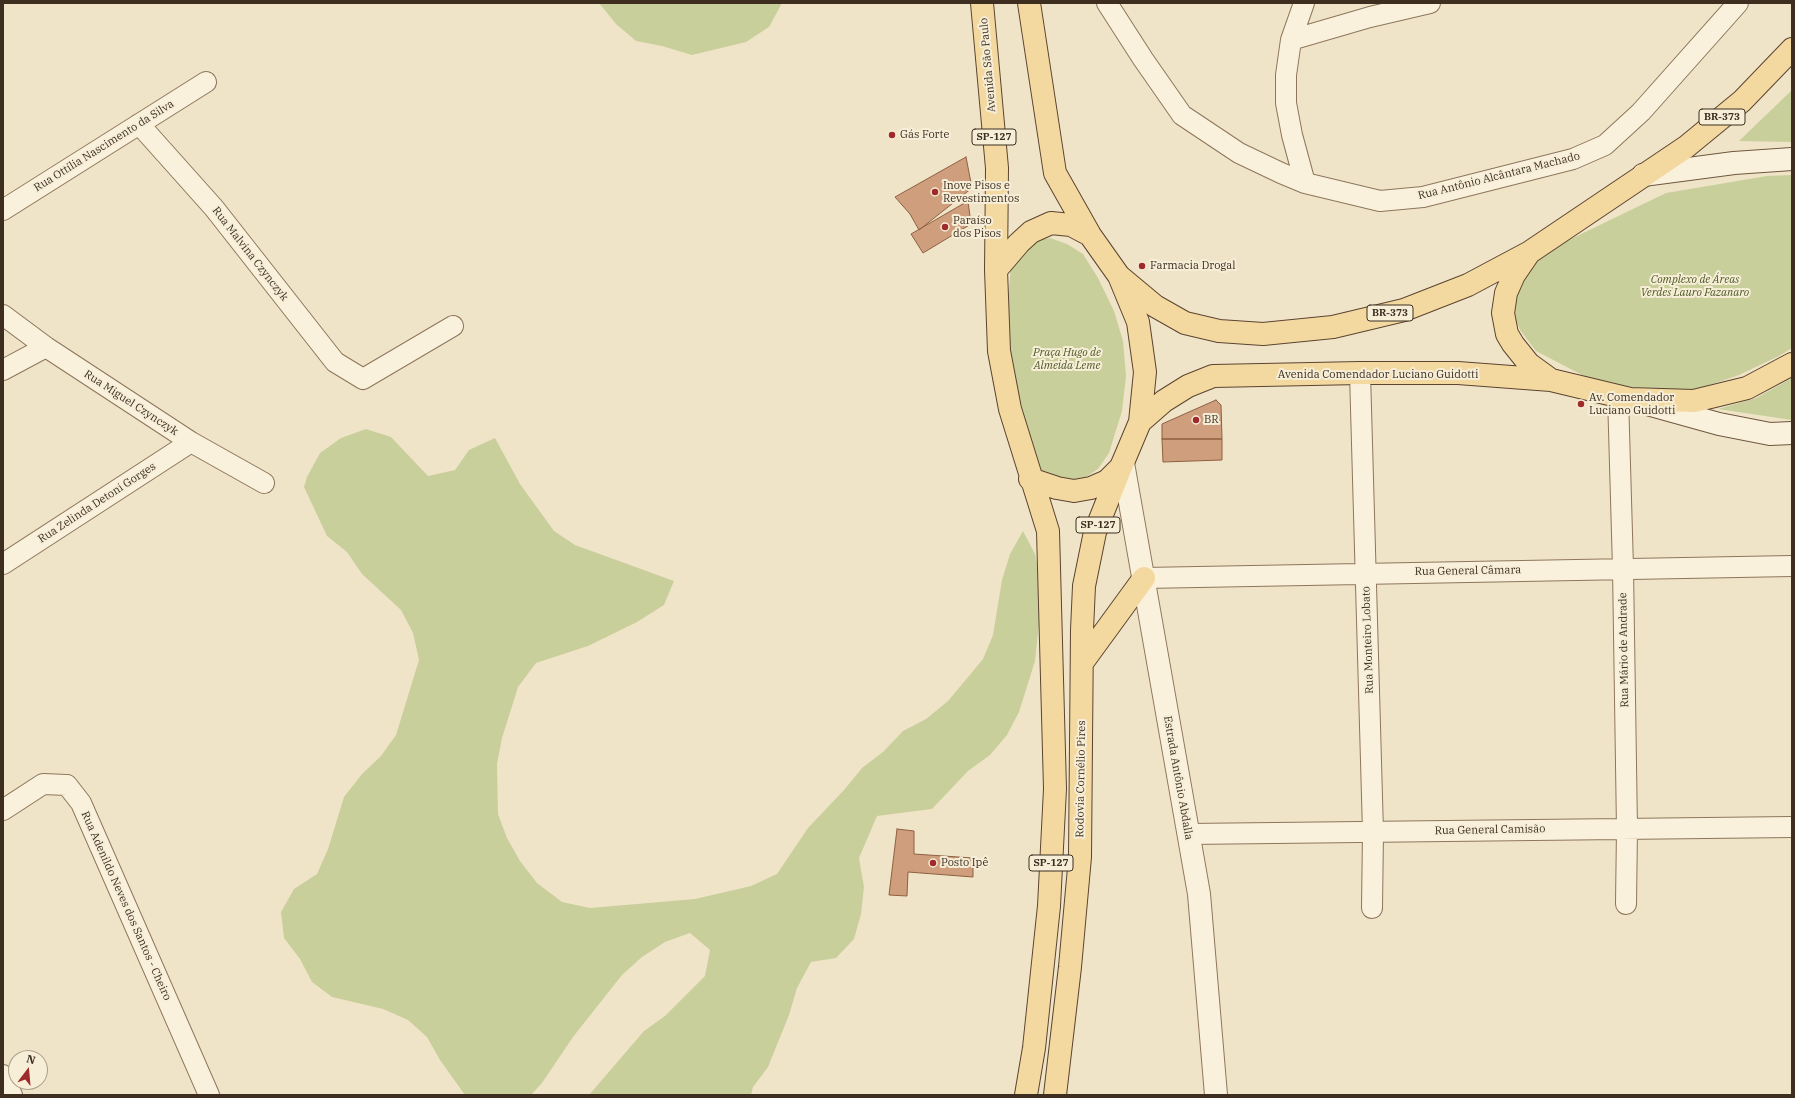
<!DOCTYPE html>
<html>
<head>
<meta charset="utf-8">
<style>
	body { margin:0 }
	#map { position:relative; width:1795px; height:1098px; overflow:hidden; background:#f0e4c8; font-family:"IBM Plex Serif",serif }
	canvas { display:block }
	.frame { position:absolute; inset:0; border:4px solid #3d2e20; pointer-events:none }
	.north { position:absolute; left:8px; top:1050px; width:40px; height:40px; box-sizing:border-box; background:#f7eed8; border:1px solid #ada18e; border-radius:50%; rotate:16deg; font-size:11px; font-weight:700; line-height:16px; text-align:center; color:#3d2e20 }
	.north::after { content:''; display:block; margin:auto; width:14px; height:18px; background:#9e2a2b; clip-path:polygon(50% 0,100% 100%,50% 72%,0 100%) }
</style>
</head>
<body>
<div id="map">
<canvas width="1795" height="1098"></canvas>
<div class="frame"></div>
<div class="north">N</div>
</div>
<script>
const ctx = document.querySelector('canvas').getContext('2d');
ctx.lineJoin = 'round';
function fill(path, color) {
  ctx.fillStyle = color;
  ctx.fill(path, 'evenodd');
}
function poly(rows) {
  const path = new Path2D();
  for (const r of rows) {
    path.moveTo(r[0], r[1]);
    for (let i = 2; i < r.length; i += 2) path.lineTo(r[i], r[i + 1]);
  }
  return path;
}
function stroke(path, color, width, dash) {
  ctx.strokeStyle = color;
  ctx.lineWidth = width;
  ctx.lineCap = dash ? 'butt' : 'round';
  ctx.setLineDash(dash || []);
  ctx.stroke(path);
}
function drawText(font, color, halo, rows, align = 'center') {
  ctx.font = font + ' "IBM Plex Serif",serif';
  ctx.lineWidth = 4;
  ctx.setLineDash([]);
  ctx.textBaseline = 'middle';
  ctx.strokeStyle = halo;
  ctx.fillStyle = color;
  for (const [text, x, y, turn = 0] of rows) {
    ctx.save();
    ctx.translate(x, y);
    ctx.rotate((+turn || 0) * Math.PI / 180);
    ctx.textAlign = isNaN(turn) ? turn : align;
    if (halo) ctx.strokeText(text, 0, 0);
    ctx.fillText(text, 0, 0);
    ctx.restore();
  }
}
fill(poly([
	[599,3,782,3,769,27,746,42,692,55,662,46,636,41,616,24],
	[1792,90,1792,142,1739,141],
	[1792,175,1792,348,1779,356,1739,375,1692,391,1631,387,1586,377,1536,351,1520,330,1513,313,1515,287,1525,268,1544,252,1666,193,1767,176],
	[1050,238,1067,244,1083,254,1098,278,1114,311,1123,341,1126,376,1122,411,1109,453,1098,469,1083,479,1061,481,1045,476,1030,457,1008,363,1007,313,1011,264,1031,241],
	[1792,378,1792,420,1718,409,1756,398],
	[366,429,391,437,428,476,455,470,469,450,495,438,520,484,554,531,575,545,674,581,664,605,637,622,588,646,536,663,518,687,502,738,497,764,498,814,507,838,520,861,537,883,562,902,590,908,695,899,751,886,777,874,808,828,844,790,862,768,883,752,903,731,926,719,948,701,983,659,993,635,1002,580,1010,554,1023,531,1035,554,1040,580,1041,605,1035,661,1019,712,1007,735,990,755,968,771,932,809,877,816,859,858,864,887,861,914,854,939,836,958,811,962,797,988,789,1015,768,1067,753,1087,751,1095,589,1095,644,1031,665,1016,705,976,710,950,690,933,665,942,642,957,622,975,573,1037,542,1083,531,1095,465,1095,440,1060,427,1037,408,1020,383,1009,332,997,312,982,300,959,284,938,281,912,294,889,317,874,328,849,344,797,362,774,381,756,396,735,419,660,413,633,401,610,362,574,347,552,327,536,304,487,307,477,320,453,341,438]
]), '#c9cf9b');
const building = poly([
	[966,157,972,188,919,230,910,214,895,197,966,157],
	[968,201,971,224,923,253,911,234,968,201],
	[1216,400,1221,405,1222,439,1162,439,1162,424,1216,400],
	[1162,439,1222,439,1222,460,1163,462,1162,439],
	[897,829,914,831,914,854,973,858,973,877,908,872,907,896,889,895,897,829]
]);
fill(building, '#cf9f7d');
stroke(building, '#8d5f41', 1);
const minor = poly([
	[1107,3,1143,59,1182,115,1239,153,1281,173,1305,183,1380,201,1423,197,1573,159,1605,145,1641,112,1738,3],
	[1304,3,1291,40,1286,75,1286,103,1292,135,1305,183],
	[1291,40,1370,17,1430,3],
	[139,124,214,208,335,362,363,379,453,326],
	[3,210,206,82],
	[3,315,46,347,191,442,264,483],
	[3,370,46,347],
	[1360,373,1373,832,1372,908],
	[1618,396,1623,568,1627,829,1626,904],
	[3,564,191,442],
	[1144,578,1792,566],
	[3,810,43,784,67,785,81,803,209,1095],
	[1188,834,1792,827],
	[3,1075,12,1095]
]);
const tertiary = poly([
	[1123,463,1199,894,1216,1095]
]);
const secondary = poly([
	[1643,175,1734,163,1792,159],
	[1647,404,1719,424,1770,434,1792,433]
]);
const primary = poly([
	[982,3,997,168,996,270,999,351,1010,409,1048,531,1055,789,1049,906,1034,1048,1026,1095],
	[1029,3,1055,173,1090,235,1119,276,1138,322,1145,372,1140,422,1121,467,1107,481,1091,488,1074,491,1057,488,1030,479],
	[1529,253,1514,275,1506,293,1503,313,1507,334,1513,344,1529,364,1551,380],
	[996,270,1019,243,1031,232,1051,223,1071,225,1090,235],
	[1119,276,1155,306,1185,323,1219,331,1263,334,1333,327,1404,310,1468,285,1530,252,1686,147,1742,101,1792,49],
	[1140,422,1164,401,1188,386,1213,376,1360,373,1458,373,1551,380,1630,399,1694,401,1747,388,1792,364],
	[1082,663,1144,578],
	[1055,1095,1070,967,1080,857,1082,630,1084,586,1095,532,1121,467]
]);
stroke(minor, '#8d765c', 22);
stroke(tertiary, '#8d765c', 24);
stroke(secondary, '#6f573f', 24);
stroke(primary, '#5b4430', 24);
stroke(minor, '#faf1dc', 20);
stroke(tertiary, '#faf1dc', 22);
stroke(secondary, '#faf1dc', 22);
stroke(primary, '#f3d9a0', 22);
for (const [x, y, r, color] of [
	[892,135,4,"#9e2a2b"],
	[935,192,4,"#9e2a2b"],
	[945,227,4,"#9e2a2b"],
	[1142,266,4,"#9e2a2b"],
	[1581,404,4,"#9e2a2b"],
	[1196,420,4,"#9e2a2b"],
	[933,863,4,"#9e2a2b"]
]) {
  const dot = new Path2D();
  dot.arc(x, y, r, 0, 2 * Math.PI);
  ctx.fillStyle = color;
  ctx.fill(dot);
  stroke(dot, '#f7eed8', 1.5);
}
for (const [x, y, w] of [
	[1722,117,46],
	[994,137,44],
	[1390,313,46],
	[1098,525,44],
	[1051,863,44]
]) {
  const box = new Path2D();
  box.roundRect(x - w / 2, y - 8, w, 16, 3);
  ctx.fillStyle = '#f7eed8';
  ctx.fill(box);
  stroke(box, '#3d2e20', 1);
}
drawText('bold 10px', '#3d2e20', null, [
	["BR-373",1722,117],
	["SP-127",994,137],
	["BR-373",1390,313],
	["SP-127",1098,525],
	["SP-127",1051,863]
]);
drawText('11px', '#3d2e20', '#f7eed8', [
	["Avenida São Paulo",988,65,-95],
	["Rua Ottília Nascimento da Silva",104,146,-32],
	["Rua Antônio Alcântara Machado",1499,176,-14],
	["Rua Malvina Czynczyk",250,254,52],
	["Avenida Comendador Luciano Guidotti",1378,375],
	["Rua Miguel Czynczyk",131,403,33],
	["Rua Zelinda Detoni Gorges",97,503,-33],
	["Rua General Câmara",1468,571,-1],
	["Rua Monteiro Lobato",1368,640,-92],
	["Rua Mário de Andrade",1624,650,-91],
	["Estrada Antônio Abdalla",1178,778,80],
	["Rodovia Cornélio Pires",1081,779,-89],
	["Rua General Camisão",1490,830,-1],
	["Rua Adenildo Neves dos Santos - Cheiro",126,906,66]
]);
drawText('11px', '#3d2e20', '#f7eed8', [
	["Gás Forte",900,135],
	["Inove Pisos e",943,186],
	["Revestimentos",943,199],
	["Paraíso",953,221],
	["dos Pisos",953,234],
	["Farmacia Drogal",1150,266],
	["Av. Comendador",1589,398],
	["Luciano Guidotti",1589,411],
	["BR",1204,420],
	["Posto Ipê",941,863]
], 'left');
drawText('italic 11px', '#4d5a26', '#f7eed8', [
	["Complexo de Áreas",1695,280],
	["Verdes Lauro Fazanaro",1695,293],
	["Praça Hugo de",1067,353],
	["Almeida Leme",1067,366]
]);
</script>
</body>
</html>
